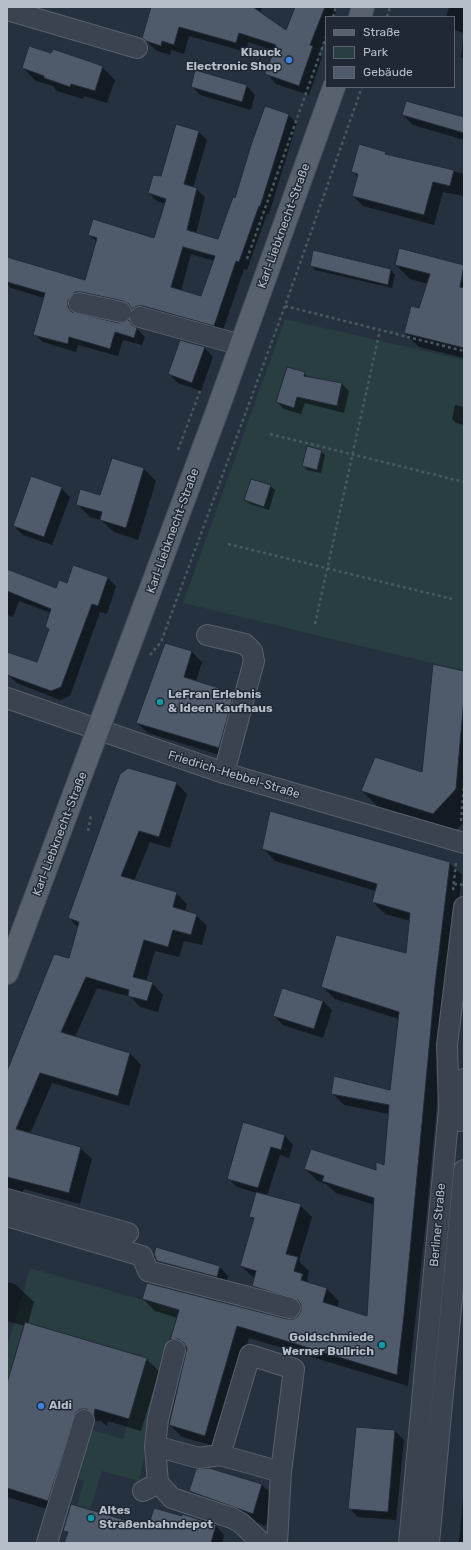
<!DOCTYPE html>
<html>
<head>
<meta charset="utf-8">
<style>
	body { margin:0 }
	#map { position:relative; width:471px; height:1550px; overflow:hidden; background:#26313f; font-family:Rubik,sans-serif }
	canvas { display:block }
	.frame { position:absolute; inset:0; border:8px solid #b6bec9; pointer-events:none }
	.legend { position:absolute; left:325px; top:16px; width:130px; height:72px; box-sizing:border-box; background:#1f2834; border:1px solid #5b6470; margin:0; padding:5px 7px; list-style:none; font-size:12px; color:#b6bec9 }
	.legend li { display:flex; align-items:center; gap:8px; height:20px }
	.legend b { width:20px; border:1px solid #5b6470 }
</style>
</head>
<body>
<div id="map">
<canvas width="471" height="1550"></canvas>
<div class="frame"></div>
<ul class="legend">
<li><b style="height:5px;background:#58626f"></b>Straße</li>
<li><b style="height:11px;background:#283e40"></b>Park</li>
<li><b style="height:11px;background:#4f5a6a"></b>Gebäude</li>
</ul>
</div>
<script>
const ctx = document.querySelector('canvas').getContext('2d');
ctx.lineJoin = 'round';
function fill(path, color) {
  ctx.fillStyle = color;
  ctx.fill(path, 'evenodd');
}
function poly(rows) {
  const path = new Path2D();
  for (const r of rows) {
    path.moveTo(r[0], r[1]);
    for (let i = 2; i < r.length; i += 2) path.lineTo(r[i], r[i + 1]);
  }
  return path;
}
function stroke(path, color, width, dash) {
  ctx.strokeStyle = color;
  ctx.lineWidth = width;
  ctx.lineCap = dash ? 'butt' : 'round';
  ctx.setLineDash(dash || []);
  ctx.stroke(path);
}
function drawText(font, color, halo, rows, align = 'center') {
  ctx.font = font + ' Rubik,sans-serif';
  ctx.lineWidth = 3;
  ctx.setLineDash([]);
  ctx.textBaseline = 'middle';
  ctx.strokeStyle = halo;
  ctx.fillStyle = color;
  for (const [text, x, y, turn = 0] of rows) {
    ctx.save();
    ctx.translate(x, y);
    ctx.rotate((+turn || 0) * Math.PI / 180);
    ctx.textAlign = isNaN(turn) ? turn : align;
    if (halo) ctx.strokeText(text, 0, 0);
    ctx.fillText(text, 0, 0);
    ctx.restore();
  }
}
fill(poly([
	[285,319,464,360,464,671,183,603],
	[30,1268,179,1310,167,1348,139,1481,102,1471,90,1510,77,1506,84,1481,75,1478,89,1429,123,1439,147,1358,25,1322,7,1383,7,1348]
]), '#283e40');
fill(poly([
	[152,7,262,7,260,13,287,32,296,7,338,7,334,17,326,17,326,37,319,54,322,57,309,95,276,84,267,74,275,51,248,42,246,52,189,36,184,54,171,50,170,55,157,51,143,38],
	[449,7,464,7,464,60,461,57,464,33,454,30,454,17,446,17],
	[102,67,115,80,107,103,84,96,83,99,57,91,53,86,36,81,23,68],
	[192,86,247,86,255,95,251,110,200,95],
	[288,115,297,123,269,214,267,214,247,270,244,269,222,333,133,309,90,300,76,309,76,315,119,324,129,321,145,337,142,345,123,340,118,356,78,345,76,352,43,342,34,334,44,298,11,288,7,284,7,266,86,282,97,242,89,235,155,239,166,204,157,201,149,193,199,132,207,140,193,188,196,189,205,197,196,234,219,241,236,199],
	[191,254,214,261,201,297,181,291],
	[403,115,464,118,464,140,413,125],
	[385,153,388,155,464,174,464,196,443,192,434,225,363,206,353,196,358,177,352,171],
	[400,249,464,266,464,358,419,347,405,333,419,309,428,284,410,279,396,265],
	[314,251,391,270,395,275,392,288,315,270,311,265],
	[205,348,213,357,201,391,178,383,169,374],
	[304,373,309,378,342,384,349,391,344,413,305,403,301,414,284,409,277,402],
	[455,405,464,407,464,425,456,423,452,419],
	[321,451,325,455,321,473,307,470,303,465],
	[144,469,156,481,138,540,114,532,101,520,90,517,77,504,101,496],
	[270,486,275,490,269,510,250,504,245,500],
	[61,488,70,497,52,545,23,535,14,526],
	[7,570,56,590,107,578,116,586,107,614,100,612,70,696,60,700,17,683,8,675,37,664,50,631,46,627,51,613,19,601,13,617,7,615],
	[192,652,202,662,196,682,219,689,226,696,232,698,243,708,229,758,148,733,137,723],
	[464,672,464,822,453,833,382,811,362,791,422,773],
	[176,783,187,794,170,848,150,842,134,881,176,893,187,904,185,912,196,915,207,926,202,945,184,941,179,957,155,951,146,982,152,983,163,995,158,1012,140,1007,131,997,97,988,75,1037,130,1053,141,1065,129,1106,52,1083,30,1134,80,1148,92,1159,80,1204,24,1189,20,1199,7,1203,7,1074,70,959,79,928,69,918],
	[263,848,449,863,462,875,447,997,426,1221,408,1386,249,1338,217,1447,182,1437,170,1425,187,1351,183,1352,171,1340,178,1318,155,1311,143,1299,287,1320,294,1320,302,1312,302,1308,265,1298,253,1286,255,1279,241,1266,255,1221,250,1217,257,1193,237,1187,228,1178,285,1136,293,1145,289,1158,280,1155,267,1196,300,1205,312,1217,299,1261,309,1271,307,1279,312,1285,327,1289,339,1301,337,1308,368,1317,375,1205,336,1193,326,1184,318,1181,305,1169,377,1171,385,1166,389,1114,344,1105,332,1093,391,1091,399,1019,335,999,323,987,407,955,410,921,385,914,373,902,376,891,275,861],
	[323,1001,332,1010,323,1038,283,1025,274,1016],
	[157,1261,220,1267,228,1276,226,1285,166,1270],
	[7,1282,15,1284,34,1302,28,1324,146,1359,159,1371,141,1431,108,1421,107,1426,101,1421,95,1421,89,1424,60,1513,7,1497,7,1386,25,1326,7,1321],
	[395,1431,404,1440,396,1520,358,1517,349,1508],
	[209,1469,262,1485,275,1497,266,1526,203,1504,190,1491],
	[464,1487,464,1543,459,1543],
	[216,1526,224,1535,222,1543,65,1543,68,1534,64,1530]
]), '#0007');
const building = poly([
	[151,7,253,7,286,30,295,7,325,7,310,45,313,46,299,86,265,74,276,45,239,33,236,43,179,27,174,45,162,41,161,46,146,41,142,38,151,7],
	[29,46,51,53,53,49,103,66,95,91,71,84,70,87,44,78,44,76,22,68,29,46],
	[195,70,247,85,242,102,191,87,195,70],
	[406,101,464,117,464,133,402,115,406,101],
	[265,106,289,114,260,207,259,206,239,262,236,261,214,326,143,306,137,306,132,309,129,304,123,301,81,292,75,292,68,300,68,307,72,312,119,323,129,320,132,325,137,328,134,338,115,332,110,349,69,337,68,344,33,335,45,293,7,282,7,257,85,280,97,238,88,235,93,219,154,238,166,199,148,193,153,175,161,176,176,124,199,131,184,184,197,188,187,230,218,239,233,197,235,198,251,145,265,106],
	[183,247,215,256,201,296,171,287,183,247],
	[359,144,386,152,385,154,454,170,450,186,433,182,424,215,352,196,358,174,351,172,359,144],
	[399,248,464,265,460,287,464,288,464,348,404,333,411,306,419,308,430,274,395,265,399,248],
	[313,250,391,269,388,285,310,266,313,250],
	[180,340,205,347,192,383,168,374,180,340],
	[287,367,305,372,304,376,342,383,337,406,297,397,294,408,276,402,287,367],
	[307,446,322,450,317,470,302,466,307,446],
	[112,458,144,468,126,528,100,520,102,512,76,505,80,489,100,495,112,458],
	[31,476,62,487,44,537,13,526,31,476],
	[251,479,271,485,264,507,244,500,251,479],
	[73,565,108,577,98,606,92,604,61,687,51,691,7,675,7,652,37,662,49,629,45,627,51,609,7,591,7,569,56,588,59,580,67,583,73,565],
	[165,643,192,651,184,677,219,688,218,692,233,697,219,748,136,723,165,643],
	[433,664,464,671,464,698,456,789,433,814,361,791,375,757,422,772,433,664],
	[128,768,177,782,159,837,139,831,121,876,177,892,173,907,197,914,191,935,173,930,168,947,144,940,133,977,153,982,147,1001,128,996,129,990,86,977,61,1032,130,1053,118,1096,40,1073,16,1129,81,1147,69,1193,7,1177,7,1071,54,954,69,958,79,922,68,918,120,774,128,768],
	[270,811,450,862,435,985,404,1315,397,1375,237,1326,205,1436,169,1425,187,1348,183,1342,178,1339,170,1340,179,1310,142,1299,147,1283,287,1319,293,1319,298,1316,301,1311,301,1305,298,1300,252,1286,256,1271,240,1266,254,1218,249,1217,256,1192,301,1204,286,1254,298,1257,294,1271,303,1274,301,1280,327,1288,323,1302,367,1316,374,1198,322,1181,324,1176,304,1169,311,1149,376,1170,376,1162,384,1165,389,1105,331,1094,334,1076,390,1090,399,1012,321,987,336,935,406,953,410,913,372,902,377,884,262,849,270,811],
	[282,988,323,1001,314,1029,273,1016,282,988],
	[243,1122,285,1135,281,1150,271,1147,258,1188,227,1179,243,1122],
	[156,1247,220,1266,217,1277,157,1261,154,1254,156,1247],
	[25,1322,147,1358,129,1419,95,1409,94,1415,87,1409,81,1409,76,1412,48,1501,7,1488,7,1383,25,1322],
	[356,1427,395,1430,388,1512,348,1509,356,1427],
	[209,1468,262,1484,253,1514,189,1491,196,1469,209,1468],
	[71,1504,148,1527,154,1508,182,1516,182,1514,216,1525,211,1543,64,1543,68,1532,63,1531,71,1504]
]);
fill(building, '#4f5a6a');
stroke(building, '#212a36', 1);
const minor = poly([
	[7,10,137,48],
	[79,303,121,312],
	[140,317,241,345],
	[207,635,245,644,252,651,254,661,224,773],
	[7,698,224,773,464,843],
	[460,1121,464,1079],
	[7,1199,128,1233],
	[7,1216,142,1256,148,1271,290,1308],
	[175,1350,158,1419,155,1446,158,1483,172,1498,232,1518,241,1523,262,1543],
	[155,1446,199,1458,220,1455,281,1472,277,1543],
	[220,1455,250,1355,294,1369,281,1472],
	[143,1491,158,1483],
	[47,1543,84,1420],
	[409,1543,449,1109,447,1045,464,907],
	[429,1543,464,1170]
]);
const major = poly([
	[360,17,363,7],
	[7,973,216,414,334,87]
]);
stroke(minor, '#58616c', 22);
stroke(major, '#434c58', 24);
stroke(poly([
	[333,17,336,7],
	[387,17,390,7],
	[247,259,326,37],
	[285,306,464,351],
	[270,434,464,482],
	[178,450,200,391],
	[228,544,452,599],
	[315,624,380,330],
	[150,655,161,642,285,306,362,87],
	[461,821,464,785],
	[88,831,91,815],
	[454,884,464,885],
	[453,890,456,862]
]), '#465b5d', 2.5, [3, 3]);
stroke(minor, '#3a434f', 20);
stroke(major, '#58626f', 22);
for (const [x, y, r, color] of [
	[289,60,4,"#3f7fe0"],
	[160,702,4,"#0f9aa8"],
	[382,1345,4,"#0f9aa8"],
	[41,1406,4,"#3f7fe0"],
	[91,1518,4,"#0f9aa8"]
]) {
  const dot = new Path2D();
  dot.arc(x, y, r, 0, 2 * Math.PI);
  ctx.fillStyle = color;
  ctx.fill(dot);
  stroke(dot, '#1f2834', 1.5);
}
drawText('bold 12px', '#b6bec9', '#1f2834', [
	["Klauck",281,53,"right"],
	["Electronic Shop",281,67,"right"],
	["LeFran Erlebnis",168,695],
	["& Ideen Kaufhaus",168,709],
	["Goldschmiede",374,1338,"right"],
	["Werner Bullrich",374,1352,"right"],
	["Aldi",49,1406],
	["Altes",99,1511],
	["Straßenbahndepot",99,1525]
], 'left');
drawText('12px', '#b6bec9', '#1f2834', [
	["Karl-Liebknecht-Straße",284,226,-70],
	["Karl-Liebknecht-Straße",173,531,-70],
	["Friedrich-Hebbel-Straße",234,775,17],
	["Karl-Liebknecht-Straße",60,834,-69],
	["Berliner Straße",438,1225,-85]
]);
</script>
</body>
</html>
